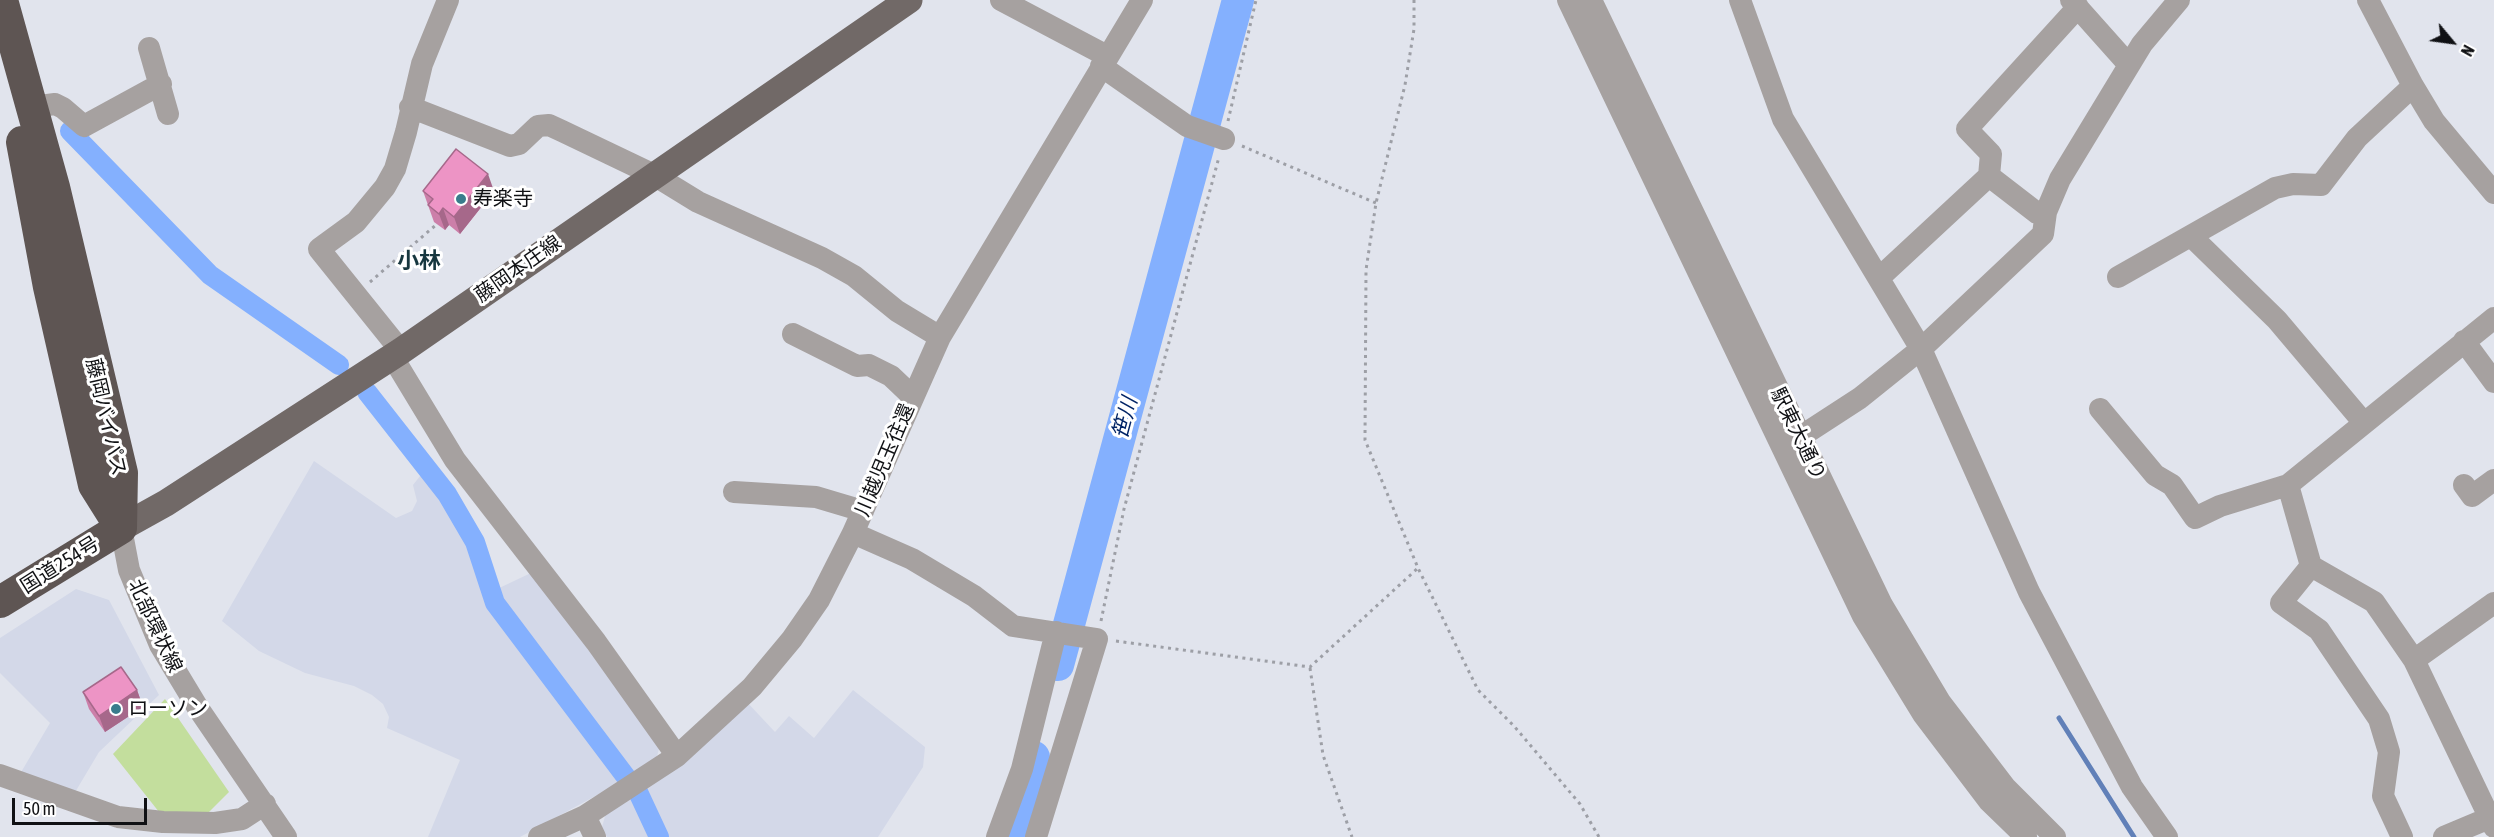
<!DOCTYPE html>
<html>
<head>
<meta charset="utf-8">
<style>
	body { margin:0 }
	#map { position:relative; width:2494px; height:837px; overflow:hidden; background:#e1e4ed; font-family:"Asap Condensed",sans-serif }
	canvas { display:block }
	.north { position:absolute; left:2422px; top:12px; width:60px; height:60px; -webkit-text-stroke:4px #fff; paint-order:stroke; rotate:119deg; font-size:16px; font-weight:700; line-height:24px; text-align:center; color:#101114 }
	.north::after { content:''; display:block; margin:auto; width:21px; height:27px; background:#101114; clip-path:polygon(50% 0,100% 100%,50% 72%,0 100%) }
	.scale { position:absolute; left:12px; top:798px; width:135px; height:27px; box-sizing:border-box; border:3px solid #101114; border-top:0; padding-left:8px; font-size:18px; line-height:21px; white-space:nowrap; color:#101114; -webkit-text-stroke:4px #fff; paint-order:stroke }
</style>
</head>
<body>
<div id="map">
<canvas width="2494" height="837"></canvas>
<div class="north">N</div>
<div class="scale">50 m</div>
</div>
<script>
const ctx = document.querySelector('canvas').getContext('2d');
ctx.lineJoin = 'round';
function fill(path, color) {
  ctx.fillStyle = color;
  ctx.fill(path, 'evenodd');
}
function poly(rows) {
  const path = new Path2D();
  for (const r of rows) {
    path.moveTo(r[0], r[1]);
    for (let i = 2; i < r.length; i += 2) path.lineTo(r[i], r[i + 1]);
  }
  return path;
}
function stroke(path, color, width, dash) {
  ctx.strokeStyle = color;
  ctx.lineWidth = width;
  ctx.lineCap = dash ? 'butt' : 'round';
  ctx.setLineDash(dash || []);
  ctx.stroke(path);
}
function drawText(font, color, halo, rows, align = 'center') {
  ctx.font = font + ' "Asap Condensed","Noto Sans JP",sans-serif';
  ctx.lineWidth = 6;
  ctx.setLineDash([]);
  ctx.textBaseline = 'middle';
  ctx.strokeStyle = halo;
  ctx.fillStyle = color;
  for (const [text, x, y, turn = 0] of rows) {
    ctx.save();
    ctx.translate(x, y);
    ctx.rotate((+turn || 0) * Math.PI / 180);
    ctx.textAlign = isNaN(turn) ? turn : align;
    if (halo) ctx.strokeText(text, 0, 0);
    ctx.fillText(text, 0, 0);
    ctx.restore();
  }
}
fill(poly([
	[314,461,396,518,412,511,417,501,413,485,424,471,443,494,471,542,493,608,621,782,520,837,428,837,460,760,387,728,389,717,383,704,372,695,354,686,305,673,259,651,222,621],
	[533,572,660,745,656,760,629,778,497,601,495,590],
	[76,589,109,600,159,695,99,752,74,794,20,774,50,723,0,673,0,638],
	[853,690,925,747,923,767,878,837,661,837,639,790,745,700,775,732,789,716,814,738],
	[634,796,654,837,607,837,602,827,606,813]
]), '#d3d8e8');
fill(poly([
	[165,699,229,792,206,815,163,817,113,754]
]), '#c3de9d');
stroke(poly([
	[2059,718,2134,837]
]), '#6180b8', 5);
stroke(poly([
	[70,131,210,275,339,365],
	[367,392,447,494,475,542,495,603,626,777],
	[638,792,659,837]
]), '#84b0fe', 20);
stroke(poly([
	[1058,665,1238,0],
	[1013,837,1034,757]
]), '#84b0fe', 32);
stroke(poly([
	[1414,0,1414,29,1405,85,1376,203,1366,270,1365,440,1418,568,1478,690,1514,726,1580,804,1599,837],
	[1228,121,1256,0],
	[1242,146,1376,203],
	[370,282,437,224],
	[1101,621,1124,509,1219,157],
	[1116,641,1310,667,1418,568],
	[1310,668,1323,755,1352,837]
]), '#9d9fa6', 3, [3, 4.5]);
stroke(poly([
	[1001,0,1107,56],
	[1568,0,1863,616,1923,714,1989,801,2026,837],
	[1591,0,1882,605,1940,702,2005,787,2055,837],
	[1740,0,1783,119,1921,349,2029,592,2132,787,2167,837],
	[2071,0,2129,65],
	[2368,0,2413,86,2434,121,2494,193],
	[149,48,168,114],
	[1101,66,1187,126,1224,139],
	[32,107,55,104,63,108,84,126,161,84],
	[410,107,510,146,519,144,538,126,549,125,562,131,654,175,698,202,822,258,854,276,897,311,940,337],
	[1989,176,2037,213,2045,216],
	[2191,236,2277,320,2364,423],
	[2118,277,2275,188,2293,184,2321,185,2357,138,2413,86],
	[1879,278,1989,176,1991,154,1967,129,2078,7],
	[2494,318,2288,485,2311,566,2374,602,2414,660,2494,827],
	[793,334,857,366,869,365,891,376,912,396],
	[2464,341,2494,382],
	[401,351,319,249,356,222,385,187,395,169,406,132,422,64,448,0],
	[392,356,455,460,596,642,677,756],
	[2100,409,2155,475,2172,485,2195,518,2220,506,2288,485],
	[1800,437,1860,398,1921,349,2043,234,2046,212,2060,179,2142,44,2179,0],
	[2464,485,2472,496,2494,480],
	[734,492,816,497,863,511],
	[121,528,129,570,160,645,198,708,286,837],
	[853,533,912,559,974,596,1013,626,1097,639,1036,837],
	[2311,566,2281,603,2319,630,2379,719,2389,752,2383,796,2402,837],
	[2414,660,2494,603],
	[0,775,118,817,163,822,215,823,242,819,265,804],
	[585,816,595,837],
	[539,837,585,816,677,756,752,687,792,639,819,600,853,533,940,337,1142,0],
	[997,837,1022,769,1056,632],
	[2444,837,2494,816]
]), '#a6a1a0', 22);
stroke(poly([
	[121,528,166,503,401,351,909,0]
]), '#716967', 27);
stroke(poly([
	[2,0,54,187,122,473,121,528],
	[22,142,49,287,94,485,121,528],
	[0,602,121,528]
]), '#5e5553', 32);
fill(poly([
	[423,191,494,191,460,234,449,225,445,230,434,222],
	[137,690,143,707,105,732,89,709,83,692]
]), '#cc7fa9');
fill(poly([
	[488,174,494,191,460,234,454,217],
	[443,208,449,225,445,230,439,214],
	[137,690,143,707,105,732,99,716]
]), '#a6688a');
const building = poly([
	[456,149,488,174,454,217,443,208,439,214,428,205,433,199,423,191,456,149],
	[121,667,137,690,99,716,83,692,121,667]
]);
fill(building, '#ed94c5');
stroke(building, '#a6688a', 1.5);
for (const [x, y, r, color] of [
	[461,199,6,"#397c8c"],
	[116,709,6,"#397c8c"]
]) {
  const dot = new Path2D();
  dot.arc(x, y, r, 0, 2 * Math.PI);
  ctx.fillStyle = color;
  ctx.fill(dot);
  stroke(dot, '#fff', 2);
}
drawText('20px', '#101114', '#fff', [
	["寿楽寺",473,199],
	["ローソン",128,709]
], 'left');
drawText('20px', '#101114', '#fff', [
	["藤岡本庄線",518,269,-35],
	["藤岡バイパス",106,417,77],
	["駅東大通り",1798,434,64],
	["川越児玉往還",885,460,-67],
	["国道254号",60,565,-32],
	["北部環状線",155,626,65]
]);
drawText('italic 21px', '#022466', '#fff', [
	["笹川",1125,418,-75]
]);
drawText('bold 22px', '#17373f', '#fff', [
	["小林",419,261]
]);
</script>
</body>
</html>
